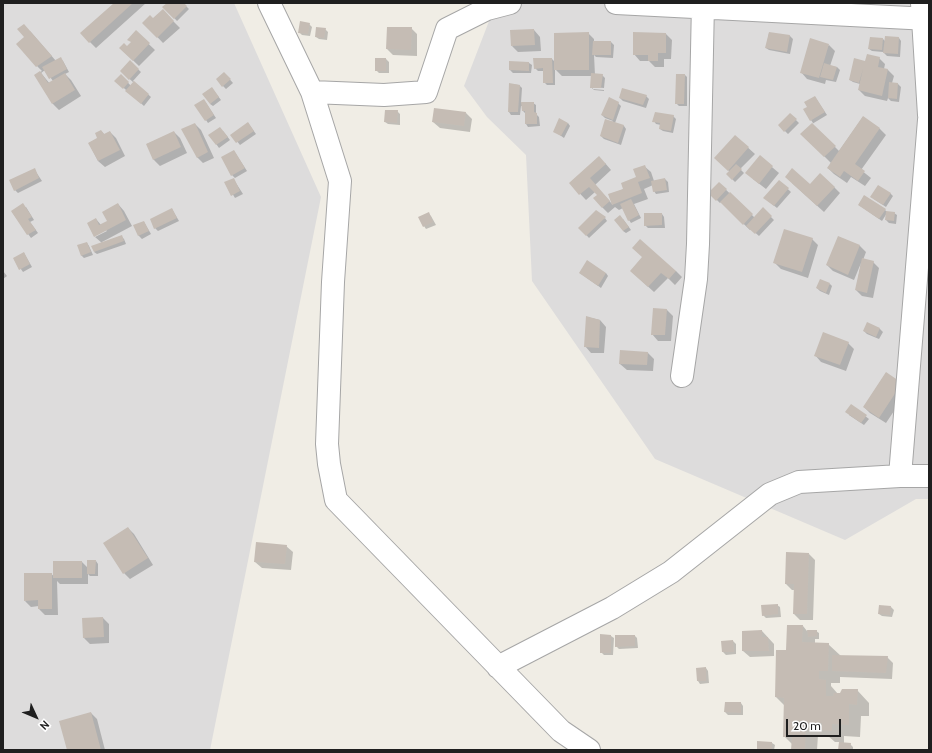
<!DOCTYPE html>
<html>
<head>
<meta charset="utf-8">
<style>
	body { margin:0 }
	#map { position:relative; width:932px; height:753px; overflow:hidden; background:#f0ede5; font-family:Cabin,sans-serif }
	canvas { display:block }
	.frame { position:absolute; inset:0; border:4px solid #1f1f1f; pointer-events:none }
	.north { position:absolute; left:16px; top:697px; width:40px; height:40px; -webkit-text-stroke:3px #fff; paint-order:stroke; rotate:134deg; font-size:11px; font-weight:700; line-height:16px; text-align:center; color:#1f1f1f }
	.north::after { content:''; display:block; margin:auto; width:14px; height:18px; background:#1f1f1f; clip-path:polygon(50% 0,100% 100%,50% 72%,0 100%) }
	.scale { position:absolute; left:786px; top:719px; width:55px; height:18px; box-sizing:border-box; border:2px solid #1f1f1f; border-top:0; padding-left:5px; font-size:12px; line-height:14px; white-space:nowrap; color:#1f1f1f; -webkit-text-stroke:3px #fff; paint-order:stroke }
</style>
</head>
<body>
<div id="map">
<canvas width="932" height="753"></canvas>
<div class="frame"></div>
<div class="north">N</div>
<div class="scale">20 m</div>
</div>
<script>
const ctx = document.querySelector('canvas').getContext('2d');
ctx.lineJoin = 'round';
function fill(path, color) {
  ctx.fillStyle = color;
  ctx.fill(path, 'evenodd');
}
function poly(rows) {
  const path = new Path2D();
  for (const r of rows) {
    path.moveTo(r[0], r[1]);
    for (let i = 2; i < r.length; i += 2) path.lineTo(r[i], r[i + 1]);
  }
  return path;
}
function stroke(path, color, width, dash) {
  ctx.strokeStyle = color;
  ctx.lineWidth = width;
  ctx.lineCap = dash ? 'butt' : 'round';
  ctx.setLineDash(dash || []);
  ctx.stroke(path);
}
fill(poly([
	[3,3,234,3,321,197,210,750,3,750],
	[496,3,929,3,929,499,916,499,845,540,655,459,532,281,526,155,487,117,464,86]
]), '#dddcdc');
fill(poly([
	[115,3,146,3,96,48,82,34],
	[168,3,183,3,189,9,177,21,164,7],
	[163,11,180,28,163,43,144,23,153,20],
	[309,24,312,27,310,36,302,35,299,32],
	[411,28,417,34,417,56,393,55,387,49],
	[325,29,328,32,327,40,319,39,316,37],
	[534,30,540,37,541,51,518,52,512,46],
	[30,31,56,61,60,58,63,61,69,72,65,74,71,80,81,96,59,110,53,104,35,75,42,71,37,66],
	[45,70,53,81,50,84,41,73],
	[136,32,155,50,139,66,120,48,127,47,132,43],
	[588,33,594,39,594,42,611,42,614,45,613,58,596,57,594,55,595,75,602,75,605,78,604,88,593,87,593,89,604,90,604,91,594,90,591,87,592,76,562,76,555,69,555,85,547,85,544,82,544,71,538,71,535,68,552,59,555,62],
	[769,33,790,36,793,39,790,54,769,50,766,48],
	[666,34,672,40,671,59,664,59,664,67,655,67,649,61,640,61,634,54],
	[899,38,901,41,900,57,887,56,883,52,872,51,869,49,883,39,885,41],
	[829,45,835,51,830,66,837,67,840,70,836,82,826,80,825,84,807,79,801,72],
	[879,58,885,64,884,69,888,70,894,76,892,83,898,84,901,87,899,102,891,101,888,98,887,101,865,96,859,90,860,84,853,82,850,80,864,62],
	[386,59,389,62,389,73,379,73,376,70],
	[130,62,141,72,133,81,151,97,144,106,116,81,121,75,131,86,134,83,121,71],
	[529,63,532,65,531,73,513,73,510,70],
	[224,73,233,83,226,89,223,86],
	[685,75,687,77,687,106,679,106,676,103],
	[510,84,519,85,522,88,521,103,533,103,536,105,536,114,539,117,540,126,528,127,526,124,526,114,523,111,522,106,521,106,520,115,511,115,509,112],
	[214,91,221,100,213,106,210,104],
	[646,96,649,99,646,108,623,101,620,98],
	[815,97,827,115,812,124,839,151,863,117,880,129,886,135,861,170,871,178,865,186,851,177,847,183,834,174,828,168,831,163,802,134,813,123,811,120,808,108],
	[206,103,216,118,208,123,206,120],
	[618,103,621,106,615,123,624,126,626,129,621,145,604,139,601,136,613,121,605,118,602,115],
	[397,111,400,114,400,125,388,124,385,122],
	[466,113,472,119,470,132,440,128,433,122],
	[790,114,799,123,788,134,779,125],
	[673,116,676,119,673,133,663,131,660,129,661,125,656,124,654,121],
	[248,123,256,134,240,145,232,135],
	[568,123,570,126,564,138,554,131],
	[195,124,201,130,214,158,203,163,197,157],
	[101,131,105,135,110,132,116,138,125,156,105,167,98,161,89,143,99,138],
	[223,131,230,140,219,148,210,135],
	[174,132,180,138,187,153,160,166,154,160,147,144],
	[735,136,755,154,740,169,744,173,735,182,727,174,730,172,722,164],
	[234,151,247,171,235,178,232,175],
	[760,157,779,173,766,189,753,179],
	[605,163,611,170,595,185,613,205,609,195,624,189,637,177,644,166,651,172,654,181,665,179,668,182,669,192,656,194,654,191,653,185,644,189,648,199,634,204,641,218,631,223,629,220,623,208,619,210,615,207,608,213,602,207,598,195,595,192,586,200,570,183],
	[34,169,42,181,18,193,15,190],
	[234,180,243,194,235,198,226,183],
	[779,181,791,192,777,208,767,200],
	[719,183,755,218,763,209,774,220,759,236,751,229,750,230,721,202,720,203,710,193],
	[792,183,834,187,840,193,824,212],
	[890,193,893,196,886,207,874,199],
	[118,204,124,211,132,226,102,242,102,243,121,236,124,239,126,244,97,254,94,252,102,243,95,237,107,231,106,230,94,235,96,219,101,225,108,222],
	[859,205,885,210,887,212,894,213,897,215,896,224,889,223,886,220,887,213,882,221],
	[26,207,34,220,30,222,38,233,31,238,12,212],
	[172,209,179,221,158,231,155,228],
	[428,213,431,216,436,225,426,229,424,226],
	[662,214,664,217,665,228,648,228,645,225],
	[605,218,607,221,589,238,580,228],
	[623,219,631,230,626,233,623,231],
	[144,222,151,234,142,239,139,236,135,226],
	[839,237,860,246,866,252,863,260,873,262,879,268,873,298,862,296,856,290,861,263,854,280,833,271,827,265],
	[812,239,818,245,808,278,781,269,775,263],
	[87,243,89,246,93,255,84,258,81,255],
	[24,253,32,267,23,272,14,259],
	[3,271,7,276,3,279],
	[631,271,676,271,682,277,675,285,668,278,654,292],
	[580,273,606,273,608,276,601,288],
	[830,284,832,286,829,295,820,291,817,288],
	[654,309,667,310,673,316,671,341,658,341,652,334],
	[587,317,600,320,606,327,604,353,591,353,585,346],
	[868,324,880,329,883,332,879,339,867,334,864,331],
	[848,343,854,349,846,371,821,362,815,355],
	[648,353,654,359,653,371,627,370,620,364],
	[886,373,908,390,886,423,870,413,864,407],
	[851,405,869,419,864,425,849,415],
	[128,528,134,534,153,565,130,579,124,573],
	[286,546,293,552,291,570,262,568,255,562],
	[809,554,815,560,813,620,800,620,794,614,795,590,792,590,786,584],
	[96,561,98,564,98,576,90,576,88,574,88,584,60,584,57,581,58,615,45,615,39,609,39,606,31,607,25,601,51,574,54,576,82,562,88,568],
	[777,605,780,607,781,617,766,618,763,615],
	[891,607,894,610,892,617,882,616,879,614],
	[103,618,109,624,109,643,90,644,84,638,83,619],
	[803,626,807,631,816,631,819,633,819,639,815,639,815,644,828,644,841,656,887,657,893,663,892,679,840,677,840,683,831,683,831,686,838,694,857,690,869,703,869,716,861,716,860,737,844,736,844,743,850,744,853,747,853,750,839,750,840,742,835,742,827,735,818,735,817,750,792,750,792,744,784,736,785,706,776,697,787,651],
	[762,631,774,644,774,656,750,657,743,651],
	[611,636,614,638,613,655,604,655,601,652],
	[635,636,637,638,638,648,619,649,616,646],
	[733,641,736,644,736,654,726,655,723,652],
	[706,668,708,671,709,683,700,684,698,681],
	[741,703,743,706,743,715,728,715,725,712],
	[91,713,97,719,105,750,68,750],
	[758,742,772,743,775,745,774,750,758,750]
]), '#0003');
fill(poly([
	[114,3,133,3,89,43,80,33],
	[167,3,184,3,187,6,174,19,162,7],
	[163,9,174,21,157,38,142,23,150,15,153,18],
	[300,21,310,23,308,34,298,33],
	[24,24,52,56,36,67,16,44,24,37,17,29],
	[316,27,326,28,324,38,315,37],
	[387,27,412,27,411,50,386,49],
	[534,29,535,45,511,46,510,30],
	[136,30,150,43,133,61,119,48,124,43,127,46,131,42,127,40],
	[589,32,589,70,554,70,554,33],
	[633,32,666,33,666,53,658,53,658,61,648,61,648,55,633,55],
	[769,32,790,35,787,52,765,48],
	[885,36,899,37,898,54,883,53],
	[870,37,883,38,882,50,868,49],
	[810,38,829,44,819,78,800,73],
	[593,41,611,41,611,55,592,55],
	[867,54,880,57,878,67,888,69,882,96,858,90,863,69,859,83,849,80,854,58,865,61],
	[61,57,67,69,49,79,42,67],
	[375,58,386,58,386,71,375,71],
	[533,58,552,58,553,83,543,83,543,68,534,69],
	[130,60,139,69,129,80,120,71],
	[509,61,529,62,529,71,509,70],
	[824,63,837,67,833,80,820,77],
	[40,71,48,83,65,73,75,90,52,104,34,75],
	[224,72,231,79,222,87,216,79],
	[591,73,603,74,601,88,590,88],
	[121,74,129,82,123,89,114,81],
	[676,74,685,74,684,104,675,104],
	[134,81,149,94,141,104,125,91],
	[889,82,898,83,897,99,888,98],
	[509,83,520,85,518,112,508,112],
	[212,87,219,97,210,104,202,94],
	[622,88,647,95,643,105,619,98],
	[815,96,825,112,810,121,803,109,807,107,804,102],
	[609,97,619,102,613,120,601,115],
	[204,99,214,115,205,121,194,105],
	[521,102,534,102,534,112,537,113,537,124,525,124,525,111,522,111],
	[434,108,466,112,464,126,432,122],
	[385,110,398,110,397,123,384,122],
	[655,112,674,115,671,131,659,129,660,123,652,122],
	[790,113,797,119,784,132,778,125],
	[863,116,880,128,855,164,865,171,858,181,844,171,840,177,827,168],
	[559,118,568,123,561,136,553,132],
	[605,119,624,125,618,143,600,136],
	[248,122,254,131,236,143,230,135],
	[195,123,208,152,197,158,181,129],
	[812,123,836,146,824,157,800,134],
	[220,127,228,137,216,145,208,135],
	[101,130,104,134,110,131,120,150,98,161,88,143,97,138,95,133],
	[174,131,181,147,153,160,146,144],
	[735,135,749,147,728,171,714,158],
	[234,150,245,168,231,176,221,157],
	[760,155,773,166,759,184,745,173],
	[599,156,606,164,590,178,610,201,602,208,593,198,597,195,589,187,579,195,569,183],
	[736,164,742,169,732,180,726,174],
	[645,165,650,178,638,182,642,193,612,205,608,194,623,189,621,183,636,177,633,169],
	[35,168,39,178,14,191,9,180],
	[792,168,810,184,820,173,835,187,817,206,785,177],
	[234,178,240,191,231,196,224,182],
	[665,178,667,190,653,192,651,181],
	[779,180,789,188,774,206,763,198],
	[719,182,727,189,716,201,708,193],
	[878,185,891,193,883,205,870,197],
	[730,192,753,214,743,225,720,202],
	[864,195,886,209,879,219,858,205],
	[631,199,639,215,628,221,620,204],
	[23,203,32,217,28,219,36,230,27,235,11,211],
	[118,203,126,220,94,237,87,223,96,218,99,225,107,221,102,212],
	[763,207,772,216,755,234,746,226],
	[172,208,177,218,154,229,150,219],
	[596,210,606,217,586,236,578,228],
	[886,211,895,212,894,221,885,220],
	[429,212,433,222,423,227,418,217],
	[644,213,662,213,662,225,644,226],
	[620,215,629,227,623,231,614,220],
	[144,221,149,231,138,236,133,225],
	[784,229,813,238,802,272,773,263],
	[122,235,124,241,94,252,91,246],
	[838,236,860,245,848,275,826,265],
	[640,239,676,271,669,279,661,273,648,287,630,271,642,257,632,248],
	[87,242,91,252,81,256,77,245],
	[24,252,30,264,19,270,13,258],
	[862,258,874,261,867,293,855,290],
	[587,260,606,273,598,286,579,273],
	[820,279,830,283,826,293,816,288],
	[653,308,667,309,665,335,651,335],
	[586,316,600,320,599,348,584,347],
	[867,322,880,328,876,337,863,331],
	[823,332,849,342,840,365,814,356],
	[620,350,648,352,647,365,619,364],
	[886,372,902,383,879,418,863,407],
	[851,404,867,415,861,423,845,412],
	[128,527,148,558,123,574,103,543],
	[256,542,287,545,285,564,254,562],
	[786,552,809,553,807,614,793,614,794,584,785,584],
	[87,560,96,560,95,574,87,574],
	[53,561,82,561,82,578,53,578],
	[24,573,52,573,52,609,38,609,38,600,24,601],
	[778,604,778,614,762,616,761,605],
	[879,605,891,606,890,615,878,614],
	[103,617,104,637,83,638,82,618],
	[787,625,803,625,802,642,829,643,828,671,819,671,819,679,826,680,826,696,833,696,834,693,840,693,842,689,858,689,857,705,849,704,849,725,832,724,832,731,822,730,822,723,806,723,805,750,791,750,792,737,783,737,784,698,775,697,776,650,786,650],
	[762,630,762,637,768,637,769,651,742,651,742,631],
	[807,630,817,630,817,636,808,637],
	[600,634,611,635,611,653,600,653],
	[615,635,635,635,635,646,615,647],
	[733,640,734,652,722,652,721,641],
	[832,655,888,656,886,673,832,671],
	[706,667,706,681,697,681,696,668],
	[725,702,741,702,741,713,724,712],
	[91,712,101,750,67,750,59,721],
	[757,741,772,742,772,750,757,750],
	[839,742,851,743,850,750,838,750]
]), '#c5bcb4');
const minor = poly([
	[269,3,312,92,340,181,333,282,327,444,329,464,336,500,561,731,589,750],
	[616,3,929,19],
	[922,3,929,115],
	[312,92,384,95,426,92,447,29,487,9,510,3],
	[682,376,696,279,698,244,703,3],
	[900,476,929,120],
	[498,667,612,608,671,572,770,494,799,482,900,476,929,476]
]);
stroke(minor, '#a6a6a6', 24);
stroke(minor, '#fff', 22);
</script>
</body>
</html>
